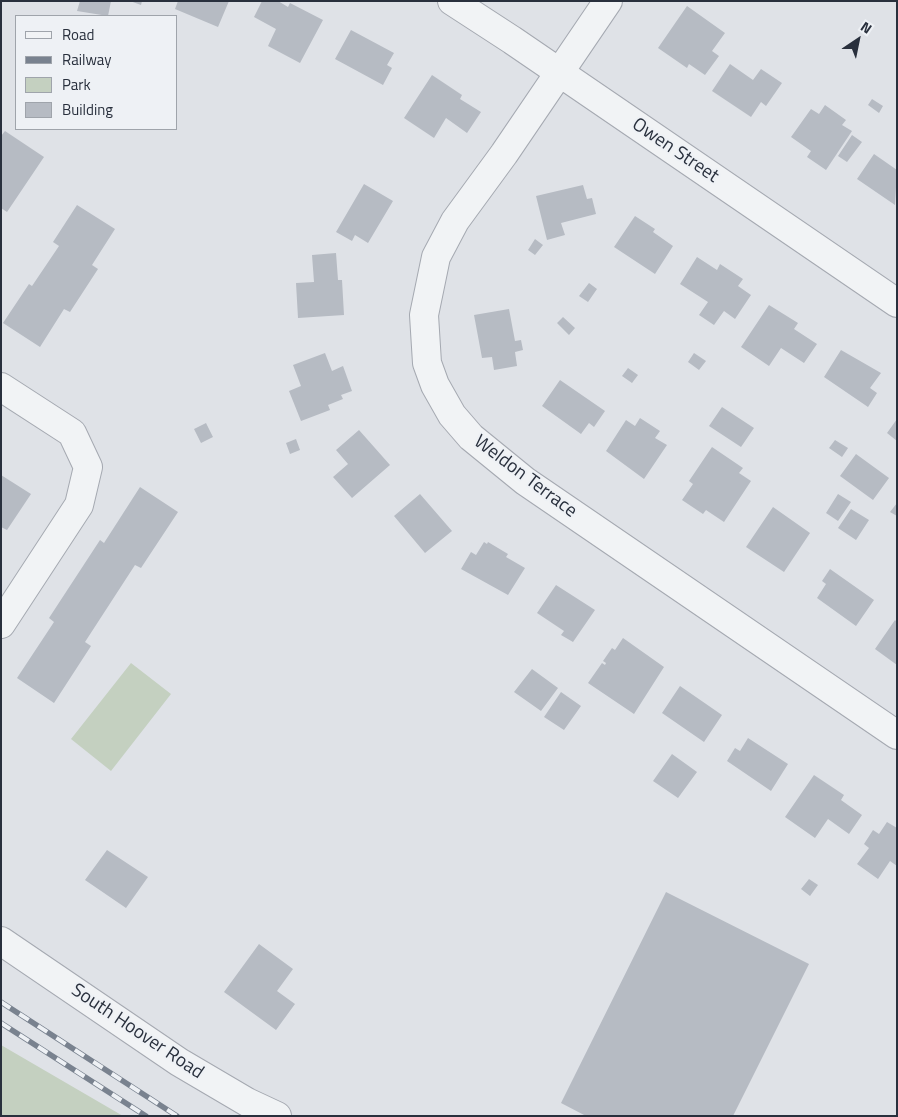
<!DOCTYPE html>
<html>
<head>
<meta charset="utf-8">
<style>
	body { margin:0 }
	#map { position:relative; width:898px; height:1117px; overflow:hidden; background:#dfe2e7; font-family:"Titillium Web",sans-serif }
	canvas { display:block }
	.frame { position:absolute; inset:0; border:2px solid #29303d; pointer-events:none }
	.legend { position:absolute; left:15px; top:15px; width:162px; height:115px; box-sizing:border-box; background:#eef1f5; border:1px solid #9fa4ab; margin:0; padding:6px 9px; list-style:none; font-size:15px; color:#29303d }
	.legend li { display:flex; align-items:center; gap:10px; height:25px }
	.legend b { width:25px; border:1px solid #9fa4ab }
	.north { position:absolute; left:833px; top:15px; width:50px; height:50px; -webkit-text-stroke:4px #eef1f5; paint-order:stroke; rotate:34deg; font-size:14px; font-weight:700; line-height:20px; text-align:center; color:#29303d }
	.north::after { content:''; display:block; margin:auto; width:18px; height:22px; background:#29303d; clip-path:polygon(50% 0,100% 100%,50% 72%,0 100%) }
</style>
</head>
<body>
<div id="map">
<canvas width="898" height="1117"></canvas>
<div class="frame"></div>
<ul class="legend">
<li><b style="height:6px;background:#f1f3f5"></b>Road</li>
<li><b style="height:6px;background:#79828f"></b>Railway</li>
<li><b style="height:14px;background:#c4d0c0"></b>Park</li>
<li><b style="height:14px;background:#b6bbc3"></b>Building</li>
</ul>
<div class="north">N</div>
</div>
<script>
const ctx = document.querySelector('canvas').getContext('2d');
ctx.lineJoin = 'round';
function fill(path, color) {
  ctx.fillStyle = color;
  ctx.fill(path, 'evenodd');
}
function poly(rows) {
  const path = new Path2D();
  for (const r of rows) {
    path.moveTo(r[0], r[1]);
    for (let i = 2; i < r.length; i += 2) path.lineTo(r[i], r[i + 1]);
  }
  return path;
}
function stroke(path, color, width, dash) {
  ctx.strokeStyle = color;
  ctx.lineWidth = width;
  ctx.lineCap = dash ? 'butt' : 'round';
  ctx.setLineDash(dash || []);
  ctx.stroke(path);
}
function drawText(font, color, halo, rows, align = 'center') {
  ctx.font = font + ' "Titillium Web",sans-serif';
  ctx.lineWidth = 4;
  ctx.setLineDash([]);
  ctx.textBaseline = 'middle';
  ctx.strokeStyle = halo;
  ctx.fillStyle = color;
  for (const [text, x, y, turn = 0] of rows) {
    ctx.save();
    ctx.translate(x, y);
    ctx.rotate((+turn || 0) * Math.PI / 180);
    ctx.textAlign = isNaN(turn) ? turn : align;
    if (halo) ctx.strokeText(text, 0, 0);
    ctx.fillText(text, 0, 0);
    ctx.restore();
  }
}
fill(poly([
	[131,663,171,694,111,771,71,739],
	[1,1045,123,1116,1,1116]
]), '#c4d0c0');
fill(poly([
	[80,1,111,1,108,16,77,11],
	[130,1,142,1,141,5],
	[178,1,229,1,218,27,175,9],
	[262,1,278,1,288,7,290,3,323,20,300,63,268,46,276,29,254,17],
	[687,6,725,33,712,51,719,56,705,75,689,64,687,68,658,48],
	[351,30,394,53,387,65,392,68,383,85,335,59],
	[730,64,753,80,761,69,782,83,766,106,761,102,751,117,712,91],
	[432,75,462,95,460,99,481,112,467,133,446,118,434,138,404,118],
	[872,99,883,106,879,113,868,105],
	[825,105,846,120,842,125,852,131,826,170,807,157,811,151,791,137,811,109,819,114],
	[5,131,44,157,7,212,1,208,1,136],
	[852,135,862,142,847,162,838,156],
	[874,154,897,170,895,205,857,179],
	[364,184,393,201,368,243,355,235,352,241,336,232],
	[583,185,587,199,592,198,596,214,561,223,565,235,547,240,536,196],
	[77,205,115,229,92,265,98,269,70,312,64,309,40,347,3,323,29,284,32,286,59,246,53,242],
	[635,216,655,229,653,232,673,246,655,274,614,247],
	[535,239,543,245,535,255,528,250],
	[336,253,338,280,342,280,344,315,298,318,296,283,314,282,312,255],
	[697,257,717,270,720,264,743,279,738,286,751,295,735,319,724,311,714,325,699,315,708,302,680,284],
	[589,283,597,289,588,302,579,296],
	[769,305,798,323,794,329,817,344,804,363,781,348,769,366,741,347],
	[509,309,515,341,521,340,523,350,515,352,517,366,494,370,492,357,482,358,474,315],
	[563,317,575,328,569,335,557,323],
	[841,350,881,373,870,388,877,393,868,407,824,377],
	[325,353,332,371,343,366,352,391,341,395,343,399,328,405,330,410,301,421,289,391,301,386,293,365],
	[694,353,706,361,699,370,688,362],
	[628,368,638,375,632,383,622,376],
	[560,380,605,411,594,427,589,423,581,434,542,406],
	[722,407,754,428,741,447,709,426],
	[640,418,660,431,655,438,667,445,644,479,606,451,626,420,635,426],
	[897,419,897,441,887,433],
	[206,423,213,437,201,443,194,429],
	[359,430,390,465,352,498,333,477,348,464,336,450],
	[296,439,300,450,290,454,286,443],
	[835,440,848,448,842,457,829,448],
	[712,447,743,468,739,473,751,481,724,522,706,510,703,514,682,500,693,484,689,481],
	[856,454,889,478,873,500,840,476],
	[1,475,31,494,7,530,1,527],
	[140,487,178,512,141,568,135,565,85,642,91,646,54,703,17,678,54,622,49,618,100,540,104,543],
	[420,494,452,531,425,553,394,516],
	[838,494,851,502,838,521,826,513],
	[897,503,897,516,890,512],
	[773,507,810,533,784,572,746,547],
	[851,509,869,520,856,540,838,528],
	[484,542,487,544,488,542,508,554,506,557,525,568,508,595,461,569,471,552,476,555],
	[830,569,874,600,856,626,817,598,826,584,822,581],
	[556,585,595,610,573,642,561,635,564,631,537,613],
	[895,620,897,622,897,665,875,649],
	[623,638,664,667,634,714,588,683,602,663,605,665,606,663,603,661,612,648,615,650],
	[532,669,558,688,541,711,514,692],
	[680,686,722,715,704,742,662,713],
	[561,692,581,706,564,730,544,717],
	[748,738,788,764,771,791,727,761,735,748,740,751],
	[672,754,697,772,678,798,653,781],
	[814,775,844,795,841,800,862,815,849,834,828,819,815,838,785,817],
	[887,822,897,828,897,866,890,861,878,879,857,864,869,848,864,844,873,830,879,834],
	[107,850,148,877,126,908,85,880],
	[809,879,818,885,810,896,801,889],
	[666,892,809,964,733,1116,586,1116,561,1103],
	[259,944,293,969,277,991,295,1004,276,1030,224,992]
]), '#b6bbc3');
const minor = poly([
	[452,1,512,40,897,303],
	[608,1,504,154,455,221,436,257,424,315,427,363,435,385,452,415,471,437,525,481,897,735],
	[1,387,72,433,88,467,79,505,1,624],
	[1,941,179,1062,247,1102,277,1116]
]);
stroke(minor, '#a5a9b1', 30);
stroke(minor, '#f1f3f5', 28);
const rail = poly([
	[1,1002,177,1116],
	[1,1023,146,1116]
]);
stroke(rail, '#79828f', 5.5);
stroke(rail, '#eef1f5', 4, [11]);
drawText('19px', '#29303d', '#eef1f5', [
	["Owen Street",675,151,34],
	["Weldon Terrace",525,477,37],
	["South Hoover Road",137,1032,34]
]);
</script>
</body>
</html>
